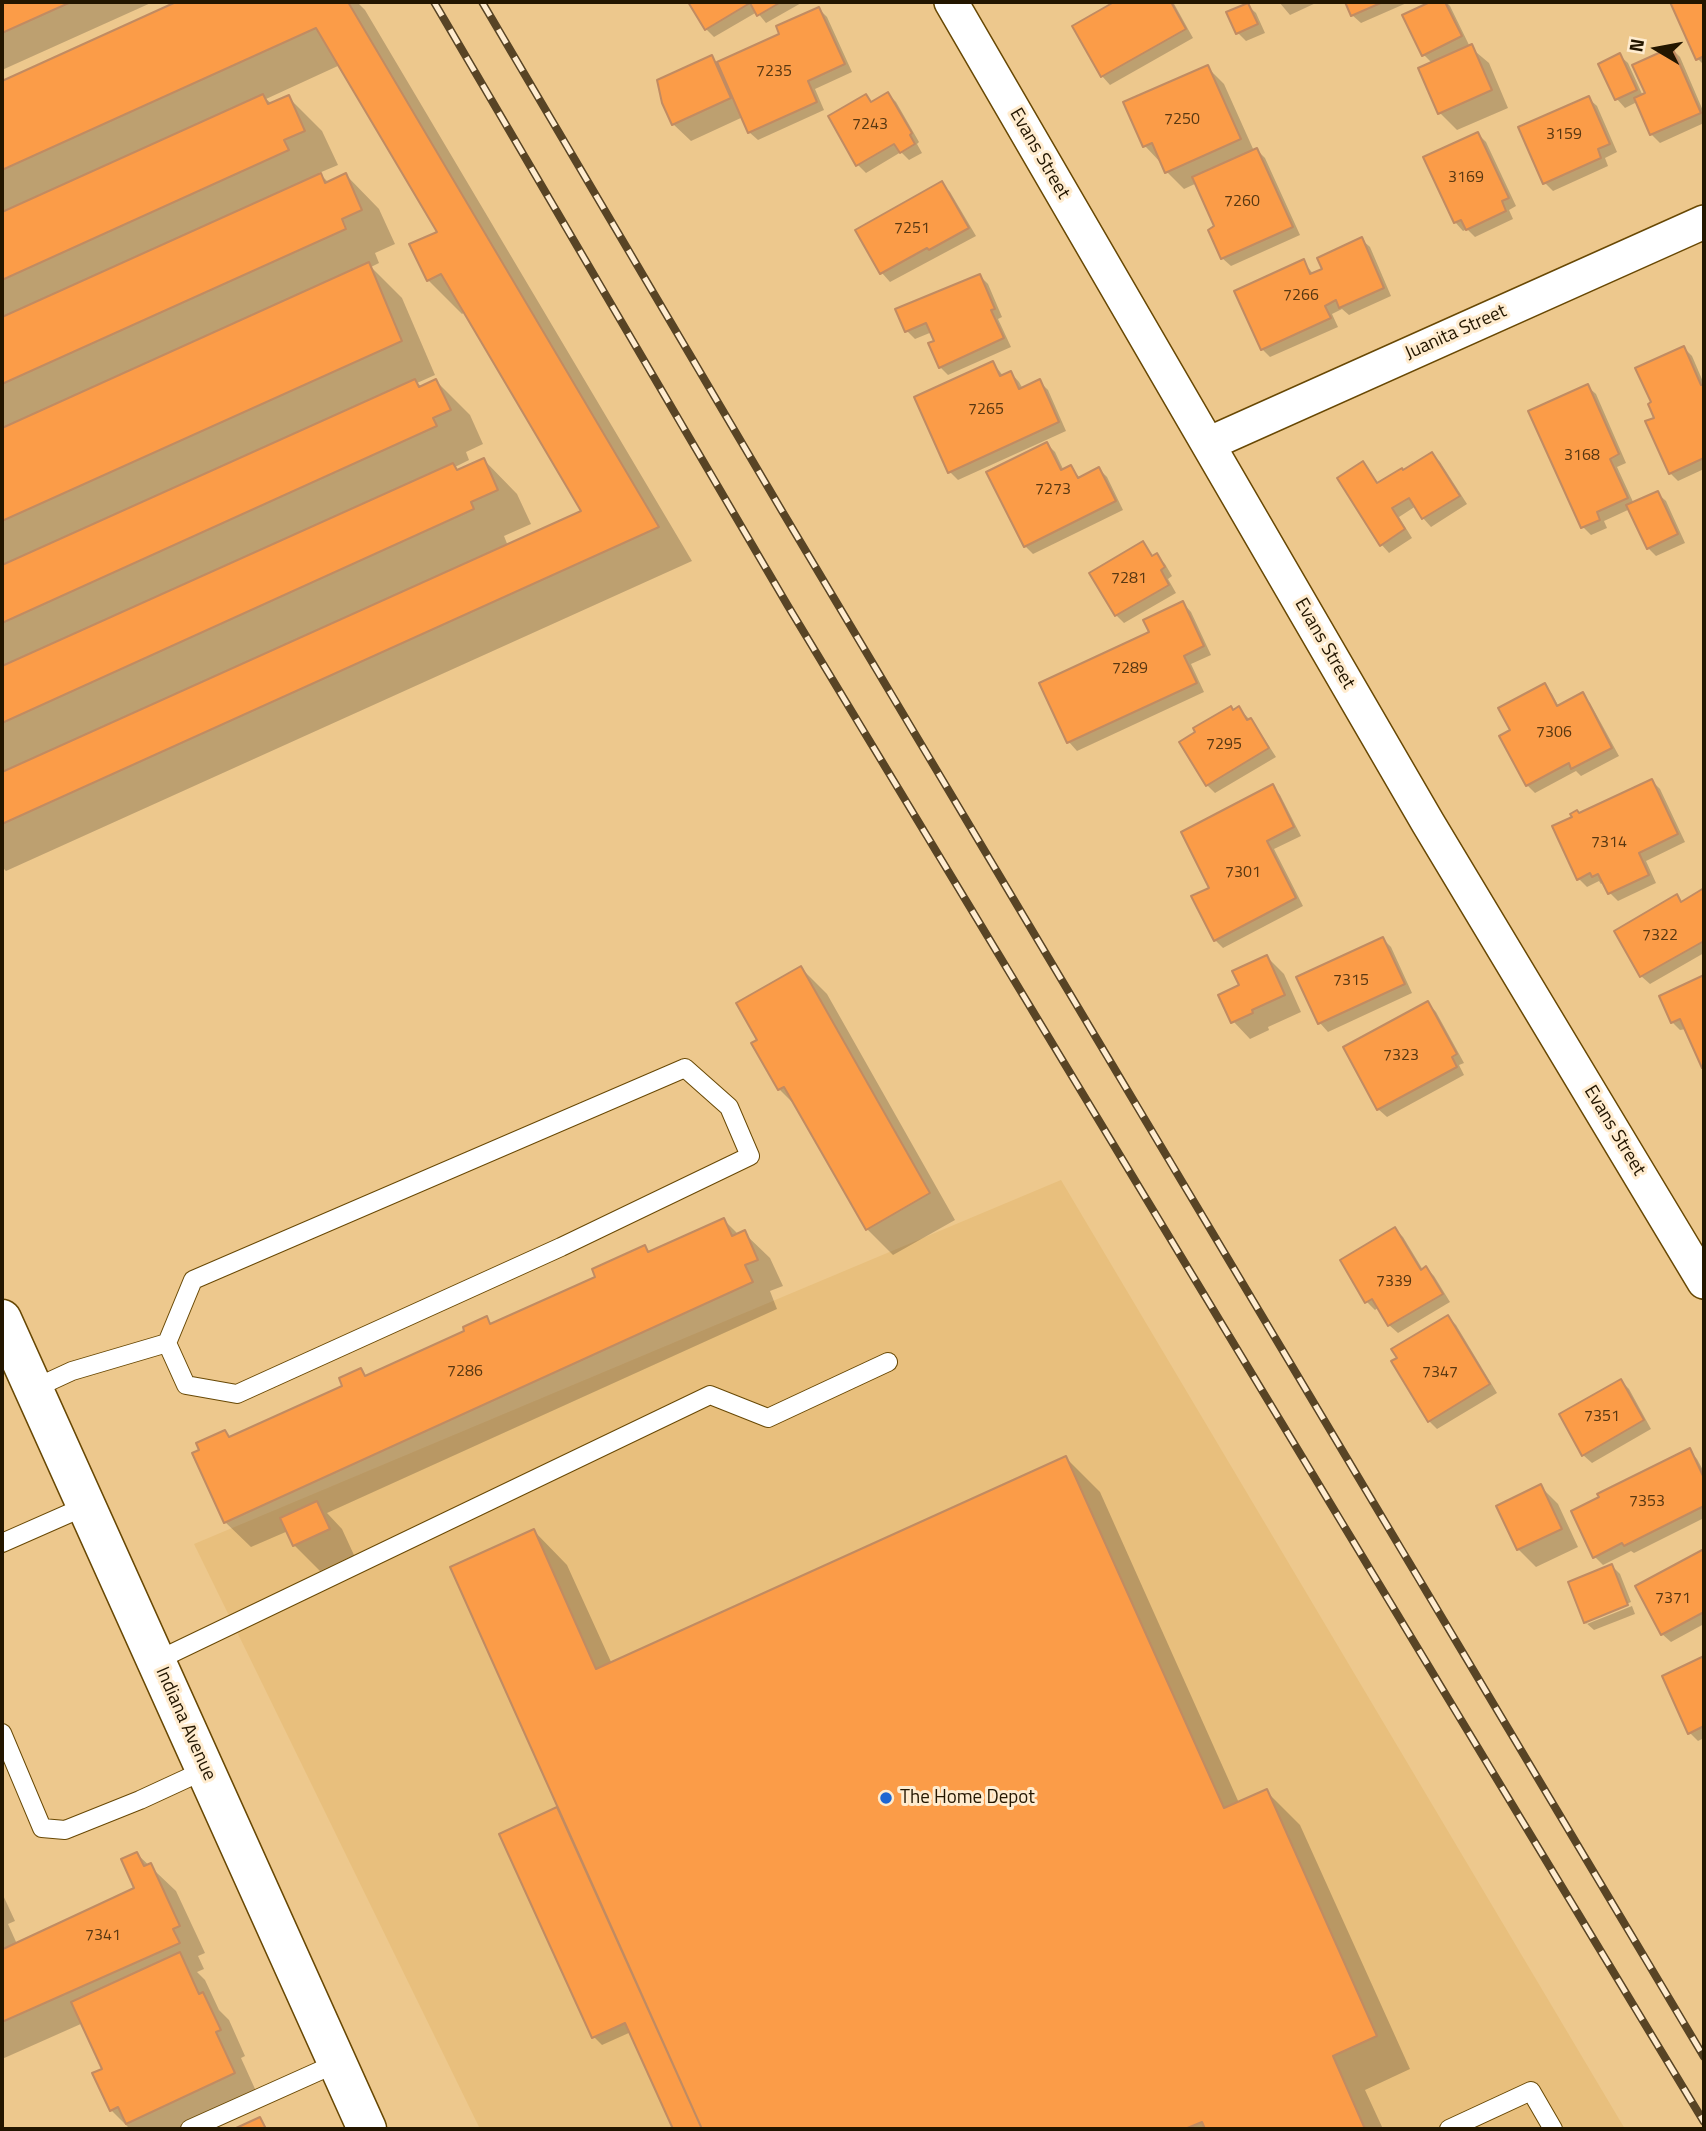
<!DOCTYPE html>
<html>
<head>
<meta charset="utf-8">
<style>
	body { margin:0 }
	#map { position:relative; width:1706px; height:2131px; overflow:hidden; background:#edc88d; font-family:"Titillium Web",sans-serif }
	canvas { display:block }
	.frame { position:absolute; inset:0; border:4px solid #231600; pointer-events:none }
	.north { position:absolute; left:1622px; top:14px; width:70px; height:70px; -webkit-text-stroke:5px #ffeccf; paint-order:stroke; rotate:280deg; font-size:19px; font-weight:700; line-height:28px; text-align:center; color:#231600 }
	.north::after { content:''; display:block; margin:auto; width:24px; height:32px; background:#231600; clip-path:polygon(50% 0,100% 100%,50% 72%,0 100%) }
</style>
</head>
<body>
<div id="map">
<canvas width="1706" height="2131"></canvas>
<div class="frame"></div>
<div class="north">N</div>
</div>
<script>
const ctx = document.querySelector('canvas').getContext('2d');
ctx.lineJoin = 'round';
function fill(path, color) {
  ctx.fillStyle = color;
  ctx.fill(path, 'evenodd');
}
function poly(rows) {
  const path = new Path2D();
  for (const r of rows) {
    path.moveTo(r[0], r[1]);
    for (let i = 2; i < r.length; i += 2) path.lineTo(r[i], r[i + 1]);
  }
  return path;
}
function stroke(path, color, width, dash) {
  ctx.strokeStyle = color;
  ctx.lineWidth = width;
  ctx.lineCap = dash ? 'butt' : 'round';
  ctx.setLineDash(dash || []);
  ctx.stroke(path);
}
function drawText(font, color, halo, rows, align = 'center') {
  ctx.font = font + ' "Titillium Web",sans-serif';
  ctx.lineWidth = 6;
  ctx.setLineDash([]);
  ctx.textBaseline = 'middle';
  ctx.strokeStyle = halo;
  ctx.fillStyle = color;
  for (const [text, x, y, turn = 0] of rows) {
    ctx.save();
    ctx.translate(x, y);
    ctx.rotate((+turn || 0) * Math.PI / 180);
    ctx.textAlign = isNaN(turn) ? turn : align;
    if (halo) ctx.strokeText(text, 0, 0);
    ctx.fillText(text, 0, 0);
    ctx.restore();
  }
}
fill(poly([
	[1061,1180,1625,2129,480,2129,194,1544]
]), '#e8bf7d');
fill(poly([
	[2,2,153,2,2,70],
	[180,2,357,2,365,10,692,561,6,871,2,867,2,83],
	[340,65,439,232,428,280,462,314,465,312,583,512,508,546,504,536,531,524,517,494,484,460,459,471,455,467,469,460,466,452,483,444,470,415,436,381,422,387,417,383,435,375,402,298,371,267,379,263,375,253,395,244,379,209,346,175,329,183,319,173,338,165,322,131,288,97,272,104,266,99],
	[690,2,803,2,766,23,757,12,714,37,706,29],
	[1118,2,1173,2,1193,38,1110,85,1102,76,1074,27],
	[1279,2,1318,2,1290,15],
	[1346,2,1409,2,1361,23,1352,15],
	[1434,2,1446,2,1450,6,1470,47,1489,63,1508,108,1457,130,1440,113,1432,63,1424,55,1405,16],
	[1672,2,1704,2,1704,65,1698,59],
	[1247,5,1256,13,1265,33,1246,41,1238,33],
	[819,9,827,17,852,72,815,89,824,110,758,140,749,132,743,117,691,141,673,124,711,57,717,63,782,35],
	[1672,49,1680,57,1704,113,1704,123,1660,143,1651,134,1637,102,1625,108,1617,99,1600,65,1619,55,1628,63,1643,96,1647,94],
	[1207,67,1224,84,1254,151,1257,150,1265,158,1300,235,1231,266,1222,258,1216,227,1197,183,1184,189,1167,172,1162,164,1145,146,1126,103],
	[888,94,896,102,919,142,917,144,922,153,909,160,901,152,866,173,858,165,866,96,873,103],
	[1588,98,1597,106,1617,152,1605,158,1608,166,1553,191,1545,183],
	[1478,134,1486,142,1516,206,1509,210,1513,219,1475,237,1467,229,1463,231,1455,222],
	[942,184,950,192,976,236,890,282,882,273,858,231],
	[1361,239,1370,247,1391,296,1349,315,1342,309,1332,314,1338,327,1270,357,1262,349,1303,261,1314,275,1324,270],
	[980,276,988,284,1002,317,998,319,1011,347,948,375,940,367,936,342,932,332,915,339,907,331],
	[1684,348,1692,356,1704,384,1704,469,1678,481,1670,473,1657,418],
	[993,363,1004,377,1011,373,1019,382,1023,389,1040,382,1048,390,1066,431,958,480,950,472],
	[1587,386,1596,394,1626,463,1617,467,1634,504,1657,493,1666,501,1685,543,1656,556,1648,548,1630,509,1604,521,1607,528,1591,535,1583,527],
	[1047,444,1055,452,1064,471,1071,468,1080,478,1099,469,1107,477,1123,510,1033,554,1025,546],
	[1432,454,1440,462,1467,504,1431,527,1423,518,1416,506,1399,517,1412,538,1389,553,1381,544,1363,463,1379,484,1403,472],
	[1142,543,1154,557,1156,555,1165,564,1172,576,1168,579,1176,593,1124,623,1116,615],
	[1183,603,1191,612,1211,655,1191,664,1204,692,1077,751,1069,742,1041,684,1151,633],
	[1544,685,1552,694,1559,707,1582,695,1590,703,1619,756,1581,776,1576,771,1535,793,1527,785],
	[1239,708,1258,729,1276,757,1215,793,1207,785,1234,711],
	[1652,781,1660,789,1685,842,1646,861,1656,883,1618,901,1609,892,1604,882,1601,884,1599,881,1587,887,1579,879,1574,818],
	[1272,786,1280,795,1301,836,1274,849,1303,906,1223,948,1215,940,1211,889],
	[1704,890,1704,953,1650,984,1641,976,1616,931,1676,896,1683,903],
	[1383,939,1391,947,1412,993,1328,1032,1320,1023,1299,978],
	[1267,957,1284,974,1301,1012,1268,1027,1269,1030,1250,1039,1233,1021,1241,986],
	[801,968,827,994,955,1220,893,1255,867,1229,799,1109,779,1089,759,1040],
	[1704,977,1704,1068,1686,1029,1680,1030,1672,1022,1661,997],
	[1428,1003,1436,1012,1464,1063,1459,1065,1464,1075,1387,1117,1378,1109],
	[724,1220,739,1235,744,1233,770,1258,783,1286,770,1291,777,1309,327,1513,342,1529,354,1555,320,1571,294,1545,288,1531,251,1547,225,1522,225,1432,231,1438,344,1387,361,1370,367,1377,466,1331,486,1318,493,1325,597,1278,645,1247,651,1253],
	[1395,1229,1403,1237,1423,1270,1426,1268,1434,1276,1450,1302,1398,1333,1389,1325,1379,1307,1375,1310,1366,1301],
	[1448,1317,1456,1325,1497,1393,1437,1429,1429,1421],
	[1621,1381,1629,1389,1651,1429,1592,1463,1583,1455],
	[1689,1450,1697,1459,1704,1472,1704,1518,1634,1553,1631,1551,1603,1565,1595,1557],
	[1066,1458,1100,1492,1239,1803,1266,1791,1300,1825,1410,2069,1365,2090,1383,2129,675,2129,631,2032,602,2045,594,2037,557,1809,563,1815,534,1531,567,1565,612,1664],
	[1541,1487,1558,1504,1578,1547,1536,1567,1518,1549],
	[1704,1551,1704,1624,1671,1642,1662,1634,1638,1587],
	[1612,1566,1620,1574,1631,1602,1587,1620,1587,1624,1632,1606,1635,1614,1594,1630,1585,1622],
	[1704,1658,1704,1738,1698,1741,1690,1733,1664,1677],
	[137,1854,176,1891,205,1953,198,1956,204,1969,197,1972,205,1980,219,2010,229,2020,245,2056,241,2058,260,2100,195,2129,130,2129,111,2110,104,2070,83,2023,2,2059,2,1893,15,1921,8,1924,17,1944,137,1889]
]), '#0003');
const building = poly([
	[2,2,71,2,2,33,2,2],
	[176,2,348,2,659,527,2,824,2,772,581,511,441,274,427,281,409,244,437,232,316,28,2,170,2,81,176,2],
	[688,2,781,2,757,16,750,3,705,30,688,2],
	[1114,2,1171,2,1186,29,1101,77,1072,26,1114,2],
	[1345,2,1383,2,1351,16,1345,2],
	[1430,2,1445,2,1462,36,1422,56,1402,15,1430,2],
	[1670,2,1704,2,1704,56,1696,60,1670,2],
	[1248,3,1258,24,1236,34,1226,12,1248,3],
	[819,7,845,64,808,81,817,102,748,133,717,62,779,34,776,26,819,7],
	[1472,44,1492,90,1438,114,1418,68,1472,44],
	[1672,47,1701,113,1650,135,1634,98,1645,93,1632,65,1672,47],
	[1620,53,1637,90,1615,100,1598,64,1620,53],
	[712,55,731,98,672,125,662,103,657,80,712,55],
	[1208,65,1241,139,1165,173,1152,143,1143,147,1123,102,1208,65],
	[888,92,912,133,910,135,915,144,900,153,894,144,856,166,828,116,866,94,871,102,888,92],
	[263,94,268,104,289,95,305,131,284,140,289,150,2,280,2,212,263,94],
	[1589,96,1610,144,1598,149,1601,158,1543,184,1518,127,1589,96],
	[1478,132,1509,198,1502,201,1506,211,1466,230,1461,220,1454,223,1423,157,1478,132],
	[1257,148,1293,227,1221,259,1208,230,1214,226,1192,177,1257,148],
	[321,173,325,183,346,173,362,210,342,219,346,229,2,384,2,317,321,173],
	[942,181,969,228,929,250,927,248,880,274,855,230,942,181],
	[1362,237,1384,288,1339,308,1336,300,1325,306,1331,318,1261,350,1234,291,1304,259,1310,274,1322,269,1317,258,1362,237],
	[369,262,402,341,2,521,2,428,369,262],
	[980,274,995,309,991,310,1004,338,939,368,928,343,934,341,926,323,905,332,895,309,980,274],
	[1684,346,1701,385,1704,385,1704,458,1669,474,1645,421,1654,418,1648,404,1651,402,1635,368,1684,346],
	[993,361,1000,376,1011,371,1019,389,1040,379,1059,422,948,473,914,397,993,361],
	[415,379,419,387,436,379,451,410,433,418,437,426,2,623,2,565,415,379],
	[1588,384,1619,454,1610,459,1628,498,1597,512,1600,520,1581,528,1528,411,1588,384],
	[1047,442,1061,470,1071,465,1078,478,1099,467,1116,501,1024,547,986,472,1047,442],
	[1432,452,1460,496,1422,519,1409,498,1392,508,1405,529,1380,546,1337,478,1363,461,1377,483,1402,468,1403,470,1432,452],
	[484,458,498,490,471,502,474,509,2,723,2,666,453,463,457,470,484,458],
	[1658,491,1678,534,1647,549,1626,505,1658,491],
	[1143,541,1152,556,1157,553,1165,567,1161,570,1169,585,1115,616,1089,573,1143,541],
	[1183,601,1204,646,1184,656,1197,683,1067,743,1039,683,1149,632,1143,620,1183,601],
	[1545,683,1557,706,1583,692,1612,748,1571,769,1569,763,1526,786,1499,736,1510,730,1498,708,1545,683],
	[1231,706,1233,710,1239,706,1247,720,1251,718,1269,748,1206,786,1179,742,1195,732,1193,728,1231,706],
	[1652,779,1678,834,1639,853,1649,875,1608,894,1598,874,1592,877,1590,873,1577,880,1552,826,1572,817,1570,814,1577,810,1579,813,1652,779],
	[1273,784,1294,827,1267,841,1296,898,1214,941,1191,896,1209,888,1181,832,1273,784],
	[1704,888,1704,941,1640,977,1614,931,1677,894,1681,902,1704,888],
	[1383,937,1405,984,1318,1024,1296,977,1383,937],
	[1267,955,1285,995,1252,1010,1253,1013,1231,1023,1218,995,1239,985,1232,971,1267,955],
	[801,966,930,1193,866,1230,784,1087,778,1090,751,1043,757,1040,736,1003,801,966],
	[1704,975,1704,1067,1702,1068,1680,1019,1671,1023,1659,996,1704,975],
	[1428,1001,1457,1054,1452,1057,1457,1067,1377,1110,1343,1047,1428,1001],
	[724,1218,732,1236,745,1230,758,1260,745,1265,753,1282,224,1523,192,1453,199,1450,196,1443,225,1430,229,1437,342,1386,339,1378,361,1368,365,1376,464,1331,463,1327,487,1316,490,1324,595,1277,592,1269,645,1245,648,1252,724,1218],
	[1395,1227,1421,1270,1426,1266,1443,1294,1388,1326,1372,1299,1365,1303,1340,1260,1395,1227],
	[1448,1315,1490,1384,1428,1422,1391,1361,1397,1358,1391,1349,1448,1315],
	[1621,1379,1644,1420,1582,1456,1559,1414,1621,1379],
	[1690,1448,1704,1478,1704,1506,1624,1546,1622,1543,1593,1558,1571,1511,1599,1497,1597,1494,1690,1448],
	[1066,1456,1224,1808,1267,1789,1377,2036,1333,2056,1365,2129,1205,2129,1202,2122,1185,2129,702,2129,450,1567,534,1529,596,1669,1066,1456],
	[1541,1484,1562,1529,1517,1550,1496,1506,1541,1484],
	[317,1501,330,1529,293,1546,280,1518,317,1501],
	[1704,1549,1704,1612,1661,1635,1635,1586,1704,1549],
	[1612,1564,1628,1605,1584,1623,1568,1582,1612,1564],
	[1704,1656,1704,1726,1688,1734,1662,1676,1704,1656],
	[557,1807,702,2129,673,2129,625,2023,592,2038,499,1834,557,1807],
	[137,1852,144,1866,151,1863,180,1926,173,1929,180,1943,2,2022,2,1947,3,1949,134,1888,121,1859,137,1852],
	[180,1952,199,1994,203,1992,221,2030,216,2032,235,2073,126,2124,118,2107,110,2111,92,2073,102,2069,71,2002,180,1952],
	[260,2117,266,2129,234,2129,260,2117]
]);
fill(building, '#fb9c48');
stroke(building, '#c18b62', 2);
const service = poly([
	[685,1068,729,1107,750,1156,561,1247,237,1394,186,1385,167,1343,193,1280,685,1068],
	[33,1389,72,1371,167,1343],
	[2,1543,86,1506],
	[156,1661,710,1395,768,1418,888,1362],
	[2,1733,42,1828,65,1830,140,1800,205,1770],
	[190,2129,326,2068,336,2061],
	[1449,2129,1531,2091,1553,2129]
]);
const minor = poly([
	[951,2,1428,823,1704,1282],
	[1208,444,1704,222]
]);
const secondary = poly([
	[2,1319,367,2129]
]);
stroke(service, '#684804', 20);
stroke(minor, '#684804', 36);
stroke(secondary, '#684804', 41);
stroke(service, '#fff', 18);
stroke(minor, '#fff', 33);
stroke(secondary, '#fff', 38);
const rail = poly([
	[434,2,788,606,1704,2122],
	[482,2,782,511,1704,2057]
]);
stroke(rail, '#584425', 8);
stroke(rail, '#ffeccf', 5, [16]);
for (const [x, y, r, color] of [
	[886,1798,7,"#1e66d2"]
]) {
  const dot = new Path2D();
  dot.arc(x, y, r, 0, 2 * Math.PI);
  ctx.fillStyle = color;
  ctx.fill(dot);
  stroke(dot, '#ffeccf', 2.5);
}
drawText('16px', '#593812', null, [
	["7235",774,72],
	["7250",1182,120],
	["7243",870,125],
	["3159",1564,135],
	["3169",1466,178],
	["7260",1242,202],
	["7251",912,229],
	["7266",1301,296],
	["7265",986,410],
	["3168",1582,456],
	["7273",1053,490],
	["7281",1129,579],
	["7289",1130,669],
	["7306",1554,733],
	["7295",1224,745],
	["7314",1609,843],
	["7301",1243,873],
	["7322",1660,936],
	["7315",1351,981],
	["7323",1401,1056],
	["7339",1394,1282],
	["7286",465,1372],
	["7347",1440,1373],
	["7351",1602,1417],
	["7353",1647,1502],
	["7371",1673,1599],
	["7341",103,1936]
]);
drawText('19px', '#231600', '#ffeccf', [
	["Evans Street",1039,154,60],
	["Juanita Street",1456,333,-24],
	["Evans Street",1324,644,60],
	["Evans Street",1614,1131,59],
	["Indiana Avenue",185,1724,66]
]);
drawText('19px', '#231600', '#ffeccf', [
	["The Home Depot",900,1798]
], 'left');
</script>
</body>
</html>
